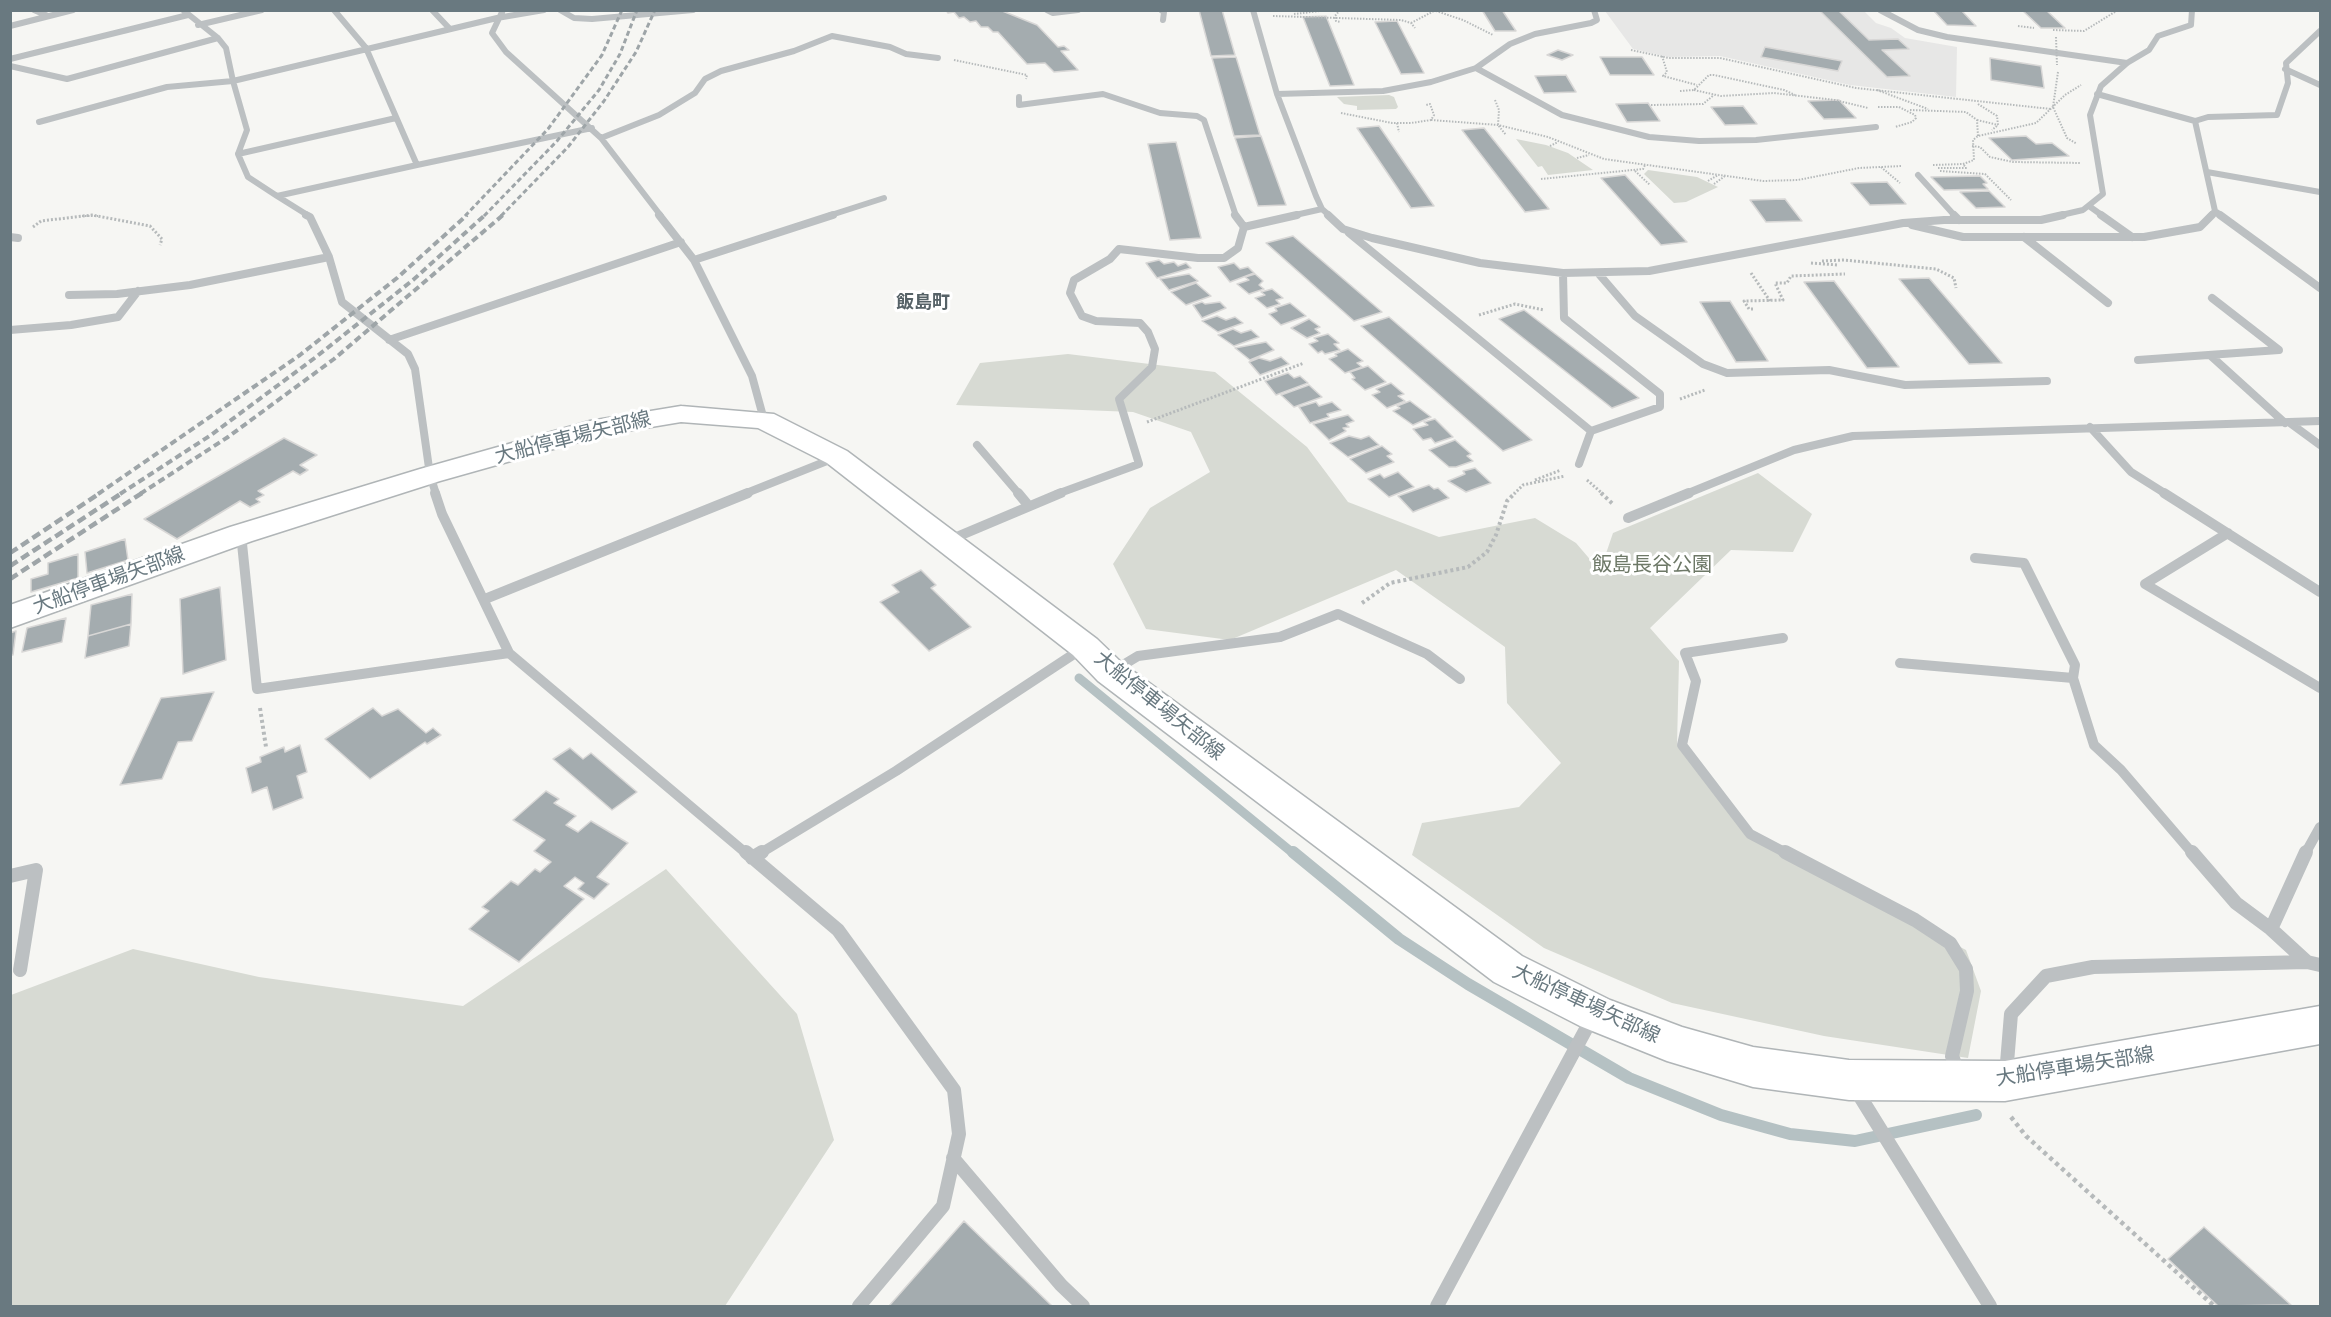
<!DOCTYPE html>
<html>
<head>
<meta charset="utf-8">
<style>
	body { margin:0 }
	#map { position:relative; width:2331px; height:1317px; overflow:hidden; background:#f6f6f3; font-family:"PT Sans",sans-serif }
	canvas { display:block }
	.frame { position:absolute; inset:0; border:12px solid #697980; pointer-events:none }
</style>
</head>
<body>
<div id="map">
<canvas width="2331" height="1317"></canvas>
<div class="frame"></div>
</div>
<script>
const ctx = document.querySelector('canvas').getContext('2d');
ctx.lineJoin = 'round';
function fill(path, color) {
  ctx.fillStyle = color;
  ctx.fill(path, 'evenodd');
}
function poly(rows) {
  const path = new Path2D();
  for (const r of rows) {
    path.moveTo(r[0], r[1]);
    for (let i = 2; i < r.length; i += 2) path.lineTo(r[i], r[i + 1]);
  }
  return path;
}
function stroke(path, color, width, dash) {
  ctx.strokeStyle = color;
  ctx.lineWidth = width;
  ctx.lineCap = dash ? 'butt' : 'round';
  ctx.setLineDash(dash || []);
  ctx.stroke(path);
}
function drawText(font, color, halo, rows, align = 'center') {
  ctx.font = font + ' "PT Sans","Noto Sans JP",sans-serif';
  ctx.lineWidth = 6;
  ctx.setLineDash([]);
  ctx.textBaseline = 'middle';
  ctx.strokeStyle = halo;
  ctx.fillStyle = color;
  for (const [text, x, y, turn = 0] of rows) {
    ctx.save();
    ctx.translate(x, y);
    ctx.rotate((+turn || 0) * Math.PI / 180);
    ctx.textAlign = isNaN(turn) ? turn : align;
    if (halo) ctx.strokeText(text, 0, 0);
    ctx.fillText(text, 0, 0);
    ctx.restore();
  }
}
fill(poly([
	[1605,11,1864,11,1876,23,1891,28,1905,38,1957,47,1956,97,1850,85,1720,56,1669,57,1633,49]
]), '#e7e7e6');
fill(poly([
	[1389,95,1394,97,1398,107,1396,109,1357,110,1357,106,1344,104,1337,97],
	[1516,139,1546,145,1568,153,1593,170,1548,175,1542,166,1538,167],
	[1648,170,1697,177,1718,187,1686,202,1674,203,1644,174],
	[1068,354,1215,372,1307,447,1348,502,1439,537,1535,518,1576,543,1600,571,1613,533,1758,473,1812,514,1793,552,1731,550,1650,628,1679,661,1677,745,1746,835,1966,950,1981,991,1968,1058,1824,1036,1672,1003,1544,948,1412,855,1422,823,1519,807,1561,763,1507,703,1505,647,1396,570,1230,640,1146,629,1113,564,1150,508,1210,472,1191,432,1133,412,956,405,980,363],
	[666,869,797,1014,834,1140,725,1306,11,1306,11,995,133,949,259,977,463,1006]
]), '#d7dad3');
stroke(poly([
	[1079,678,1294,854]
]), '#b5c1c3', 9);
stroke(poly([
	[1293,852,1399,939,1468,984,1629,1078,1721,1115,1790,1134,1855,1141,1976,1115]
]), '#b5c1c3', 12);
const building = poly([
	[946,10,1000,10,1037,25,1058,47,1064,46,1069,50,1061,51,1078,70,1054,72,1045,63,1027,64,998,32,993,32,988,27,981,27,976,21,970,22,964,17,959,18,954,12,948,13,946,10],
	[1199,10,1222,10,1235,55,1211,56,1199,10],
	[1482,10,1502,10,1516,31,1495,31,1482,10],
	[1819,10,1838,10,1869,40,1898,39,1909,49,1882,50,1910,76,1887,77,1819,10],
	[1933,10,1961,10,1976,26,1947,25,1933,10],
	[2022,10,2046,10,2065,28,2041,28,2022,10],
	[1326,16,1354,85,1330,86,1303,17,1326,16],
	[1397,21,1424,73,1401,74,1375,22,1397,21],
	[1765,47,1842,61,1838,71,1761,57,1765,47],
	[1558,50,1573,55,1562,60,1547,55,1558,50],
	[1236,57,1260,135,1234,136,1212,58,1236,57],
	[1600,57,1642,57,1654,75,1610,75,1600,57],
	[1990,58,2041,66,2044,88,1991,80,1990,58],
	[1566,75,1576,92,1544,93,1535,76,1566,75],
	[1839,100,1856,118,1824,119,1808,101,1839,100],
	[1648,103,1660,121,1627,122,1616,104,1648,103],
	[1743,106,1757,124,1725,125,1711,107,1743,106],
	[1379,126,1434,206,1411,208,1357,128,1379,126],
	[1484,128,1549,209,1525,212,1462,130,1484,128],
	[1261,136,1286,205,1258,206,1235,138,1261,136],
	[2026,136,2036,144,2052,143,2069,156,2012,160,1989,138,2026,136],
	[1176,142,1201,238,1170,240,1148,144,1176,142],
	[1625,175,1687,242,1661,245,1601,178,1625,175],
	[1980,176,1987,183,1983,184,1988,189,1944,190,1931,177,1980,176],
	[1887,182,1906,204,1870,205,1851,183,1887,182],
	[1989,191,2005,207,1976,208,1960,192,1989,191],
	[1785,199,1802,221,1766,222,1750,200,1785,199],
	[1293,236,1382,312,1354,321,1266,243,1293,236],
	[1159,260,1164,264,1174,262,1178,266,1186,263,1191,268,1157,278,1146,263,1159,260],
	[1234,263,1240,269,1248,267,1254,273,1230,282,1218,267,1234,263],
	[1189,274,1198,281,1169,290,1160,279,1189,274],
	[1255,274,1263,281,1259,285,1264,289,1249,294,1237,284,1249,280,1245,277,1255,274],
	[1929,278,2002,363,1969,364,1899,279,1929,278],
	[1834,281,1899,367,1867,368,1804,282,1834,281],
	[1196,283,1211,296,1186,305,1171,292,1196,283],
	[1272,289,1283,298,1276,300,1280,304,1267,308,1255,298,1265,295,1261,292,1272,289],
	[1730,301,1768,361,1736,362,1700,302,1730,301],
	[1202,302,1205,304,1220,302,1226,308,1202,318,1193,305,1202,302],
	[1290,303,1306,316,1281,325,1269,314,1277,311,1275,308,1290,303],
	[1524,310,1639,398,1612,408,1499,319,1524,310],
	[1217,316,1226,320,1235,317,1243,323,1218,332,1202,321,1217,316],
	[1389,317,1532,440,1503,451,1361,326,1389,317],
	[1309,319,1320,327,1315,329,1320,333,1307,338,1291,328,1309,319],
	[1233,329,1241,333,1251,330,1259,337,1234,346,1218,335,1233,329],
	[1328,334,1339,343,1334,344,1340,350,1325,354,1322,351,1318,353,1309,344,1318,341,1314,338,1328,334],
	[1266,342,1274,350,1250,360,1235,348,1266,342],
	[1348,349,1363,361,1357,363,1362,367,1345,373,1329,359,1337,356,1335,354,1348,349],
	[1281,357,1289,364,1260,375,1249,362,1259,358,1270,361,1281,357],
	[1368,366,1386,382,1365,390,1352,379,1355,378,1350,372,1368,366],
	[1288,373,1294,378,1300,376,1308,383,1276,395,1265,381,1288,373],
	[1391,383,1404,394,1398,396,1405,401,1387,408,1372,395,1380,392,1376,389,1391,383],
	[1309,385,1322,397,1294,407,1281,395,1309,385],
	[1410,401,1431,417,1413,425,1393,411,1400,408,1397,406,1410,401],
	[1316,402,1319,406,1332,402,1341,410,1327,414,1329,417,1310,423,1299,407,1316,402],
	[1348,415,1354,421,1346,424,1349,427,1343,428,1346,431,1329,440,1313,424,1348,415],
	[1435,419,1453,437,1435,443,1431,438,1423,440,1413,429,1428,425,1424,422,1435,419],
	[1349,436,1361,439,1369,436,1379,445,1348,457,1330,443,1349,436],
	[284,438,317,455,300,465,308,470,300,475,293,471,258,491,264,495,256,499,260,502,250,507,240,501,177,539,144,519,284,438],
	[1455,440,1471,454,1467,456,1473,461,1456,467,1449,467,1429,450,1455,440],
	[1382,446,1392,454,1387,456,1394,462,1366,473,1350,459,1382,446],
	[1475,468,1491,483,1466,492,1448,481,1465,474,1463,471,1475,468],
	[1398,472,1414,487,1389,497,1368,479,1380,474,1384,478,1398,472],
	[1429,485,1434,489,1438,488,1449,498,1413,512,1398,496,1429,485],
	[125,539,128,560,87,573,85,552,125,539],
	[78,554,78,578,31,592,31,579,48,574,48,563,78,554],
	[921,570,936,585,931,588,971,627,929,651,880,602,899,592,892,585,921,570],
	[220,587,226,660,183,674,180,599,220,587],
	[132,594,131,624,88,636,91,605,132,594],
	[66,618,62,642,22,652,27,628,66,618],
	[131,624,129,646,85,658,88,636,131,624],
	[16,631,13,655,10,655,10,633,16,631],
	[214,692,192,741,178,742,162,779,120,785,161,698,214,692],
	[373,708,382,716,398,709,426,733,433,728,441,735,427,744,425,742,370,779,325,739,373,708],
	[300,745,307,772,297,776,303,798,273,810,267,787,252,793,246,768,261,762,260,757,284,747,285,752,300,745],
	[570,748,583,759,591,753,637,792,612,810,553,759,570,748],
	[546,791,559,799,554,803,576,816,566,825,578,832,591,821,628,843,597,877,609,884,594,899,578,889,584,883,575,877,564,886,584,899,519,962,469,929,489,911,482,907,511,881,518,885,535,869,540,872,551,862,534,851,545,840,513,820,546,791],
	[964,1221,1052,1306,889,1306,964,1221],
	[2204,1227,2291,1305,2218,1306,2168,1259,2204,1227]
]);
fill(building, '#a4acaf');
stroke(building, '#d8d7d6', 1.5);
const major = poly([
	[681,406,774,414,847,451,1097,639,1122,663,1522,956,1610,1000,1682,1027,1753,1047,1849,1060,2005,1061,2320,1006,2320,1044,2005,1101,1849,1100,1753,1087,1667,1061,1580,1026,1494,982,1098,681,1073,655,827,463,758,428,681,422,603,435,440,481,252,541,10,628,10,605,230,527,420,469,590,421,681,406]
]);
stroke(major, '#b0b5b7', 3);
stroke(poly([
	[1340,10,1335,16,1336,21,1341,22],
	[1433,10,1463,20,1493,35],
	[1294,14,1329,10],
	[1273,16,1401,20,1411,23,1415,28],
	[1411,23,1434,11],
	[2018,26,2034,28],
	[2053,30,2084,31,2118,10],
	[1631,50,1669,58,1720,58,1856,88,2051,109],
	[1662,56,1667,72,1663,76,1697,85],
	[954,60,1027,75,1026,79],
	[2058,72,2053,107,2067,138,2077,144],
	[1694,90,1721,96,1774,93,1835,100,1868,108],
	[1877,90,1928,109],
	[1680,91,1694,90,1709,75,1714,75,1784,90,1795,95],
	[1495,100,1499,110,1498,125,1506,135],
	[1978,104,1997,116,1998,125,1992,130],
	[1651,105,1703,104,1714,95],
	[1878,107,1899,107,1915,115,1916,118,1912,122,1895,127],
	[1910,110,1966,112,1977,120,1978,136],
	[1341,113,1392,123,1411,123,1431,120,1434,115,1430,104,1426,105],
	[1431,120,1498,125,1548,137,1604,159,1763,181,1798,180,1859,168,1902,166],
	[1977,120,1998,125],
	[1397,123,1399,132],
	[1550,146,1558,142],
	[1972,146,1980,147,1990,157,2013,162,2081,163],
	[1577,158,1589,155],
	[1933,165,1963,164,1974,160,1973,140,1978,136,2036,123,2065,95,2081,85],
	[1881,167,1900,183],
	[1938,168,1966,168,1963,164],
	[1635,171,1650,185],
	[1940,171,1985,174,2011,200],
	[1541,179,1643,169,1645,165],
	[1708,181,1718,175],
	[1714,184,1725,176],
	[82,216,98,216]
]), '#b6babb', 2, [1.5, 1.5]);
stroke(poly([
	[33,227,41,221,92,215,150,226,162,239,160,245],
	[1822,261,1844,260,1936,269,1954,278,1956,288],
	[1811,263,1838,265],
	[1751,273,1770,301],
	[1753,309,1749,309,1744,301,1783,300,1775,283,1787,283,1791,276,1845,274],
	[1479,315,1515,304,1544,310],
	[1680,399,1705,390],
	[1147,422,1304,363],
	[1535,480,1561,470],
	[1587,480,1603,494],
	[1514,494,1523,485,1565,476]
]), '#b6babb', 3, [2, 2]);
stroke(poly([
	[1601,493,1614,505],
	[1362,603,1390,583,1468,567,1487,552,1496,535,1507,501,1515,493],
	[260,708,266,747]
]), '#b6babb', 4, [3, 3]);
stroke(poly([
	[2011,1117,2026,1136,2214,1306]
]), '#b6babb', 4.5, [4, 4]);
stroke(poly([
	[34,10,48,16],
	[183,10,218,38,226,48,233,81,497,18,544,10],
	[432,10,450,29],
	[503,10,492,33,506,52,601,138,661,216],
	[560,10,574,18,592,19,693,10],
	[1047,10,1053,13,1078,10],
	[1161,10,1164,12,1163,20],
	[1253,10,1277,94,1316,196,1322,209,1330,216],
	[1880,10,1918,30,1947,37,2127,63],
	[198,25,262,10],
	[10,26,73,10],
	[10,59,188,15],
	[10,66,67,79,218,38],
	[1476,68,1562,115,1649,137,1699,141,1756,140,1876,127],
	[2285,69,2320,85],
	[1277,94,1383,91,1431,82,1476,68,1510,44,1535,34,1591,23,1597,20,1594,10],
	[2097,94,2195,121,2215,211,2222,216],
	[1019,97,1019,105,1103,94,1160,113,1197,116,1204,120,1236,216],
	[2195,121,2208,117,2277,115,2288,83,2286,63,2320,31],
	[39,122,167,87,233,81,247,130,238,154,248,177,277,196],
	[601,138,659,115,695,93,705,79,721,71,794,51,832,36,890,47,906,54,938,58],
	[238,154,396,118],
	[417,165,592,128],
	[2207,172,2320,192],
	[1918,175,1955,216],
	[2089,206,2103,216],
	[309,216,277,196,417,165,366,48,334,10],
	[828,216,884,198],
	[1291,216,1322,209],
	[2057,216,2083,210,2103,194,2090,115,2101,86,2127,63,2149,50,2158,36,2191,25,2192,10],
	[2210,216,2215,211]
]), '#bcc0c2', 6);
stroke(poly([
	[306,215,310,217,329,257,342,302,408,354,415,369,430,475,436,494],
	[659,215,694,260,752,376,764,420],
	[1235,215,1244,227],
	[1328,215,1343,229,1372,238,1480,263,1563,273,1649,271,1903,223,1944,220,2041,220,2063,215],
	[1954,215,1959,220],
	[2101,215,2132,237],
	[2220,215,2320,288],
	[1912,225,1963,237,2144,237,2200,227,2212,215],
	[1349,233,1591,431,1660,407,1660,394,1564,318,1563,273],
	[10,237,18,238],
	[2024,237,2108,303],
	[694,260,833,215],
	[1598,273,1635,316,1703,364,1727,373,1829,370,1905,385,2047,381],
	[69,295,117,294,190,285,329,257],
	[10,330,71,325,118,317,138,291],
	[389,340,681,242],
	[2211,356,2285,423],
	[2138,360,2279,350,2212,298],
	[2290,423,2320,445],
	[2090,427,2131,472,2166,494],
	[977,445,1019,494],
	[1579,464,1591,431],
	[744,494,837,457],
	[1057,494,1139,464,1119,399,1152,367,1155,349,1148,332,1140,323,1096,321,1082,316,1070,293,1074,280,1110,259,1119,249,1198,258,1224,258,1238,248,1244,227,1297,215],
	[1686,494,1794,450,1853,436,2320,421]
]), '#bcc0c2', 8);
stroke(poly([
	[435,493,442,514,509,653,747,854],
	[1018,493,1028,505],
	[2164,493,2320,592],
	[1628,518,1689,493],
	[2228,533,2145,584,2320,688],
	[241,534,257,689,509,653],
	[947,541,1061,493],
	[1975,558,2024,563,2075,665,2073,678,2094,745,2121,770,2193,854],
	[485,599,748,493],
	[1783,638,1685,653,1696,681,1682,745,1750,834,1788,854],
	[1900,663,2073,678],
	[1113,671,1138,656,1280,637,1338,614,1427,654,1460,679],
	[759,854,896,771,1083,648],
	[2305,854,2320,827]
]), '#bcc0c2', 10);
stroke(poly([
	[746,852,838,930,954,1090,959,1134,943,1206,859,1306],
	[1785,852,1915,920,1950,943,1966,969,1967,991,1952,1056,1958,1072],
	[2192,852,2236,903,2271,929,2307,962,2320,965],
	[752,858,762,852],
	[10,876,36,870,20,970],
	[2271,929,2306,852],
	[2006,1075,2011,1014,2046,976,2093,967,2307,962],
	[1856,1090,1990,1306],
	[953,1158,1061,1285,1083,1306],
	[1437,1306,1593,1016]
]), '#bcc0c2', 14);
fill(major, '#fff');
stroke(poly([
	[465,216,548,129,602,55,622,10],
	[484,216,557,141,599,90,620,54,637,10],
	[501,216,568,147,604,101,636,52,655,10]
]), '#9ea5a8', 3, [5, 3]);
stroke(poly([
	[98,494,300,355,397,278,467,215],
	[120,494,211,435,316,357,413,280,485,215],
	[140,494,228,437,334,359,503,215]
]), '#9ea5a8', 4, [7, 4]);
stroke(poly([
	[10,553,100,493],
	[10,566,122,493],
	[10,579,142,493]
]), '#9ea5a8', 4.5, [9, 4.5]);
stroke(poly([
	[2056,37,2057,65]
]), '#b6babb', 2, [1.5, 1.5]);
drawText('bold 18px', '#566267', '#fff', [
	["飯島町",923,303]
]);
drawText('20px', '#697980', '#fff', [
	["大船停車場矢部線",573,438,-14],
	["大船停車場矢部線",109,581,-20],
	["大船停車場矢部線",1159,706,39],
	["大船停車場矢部線",1586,1004,25],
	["大船停車場矢部線",2075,1067,-9]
]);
drawText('20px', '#6d7867', '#fff', [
	["飯島長谷公園",1652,565]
]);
</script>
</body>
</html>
